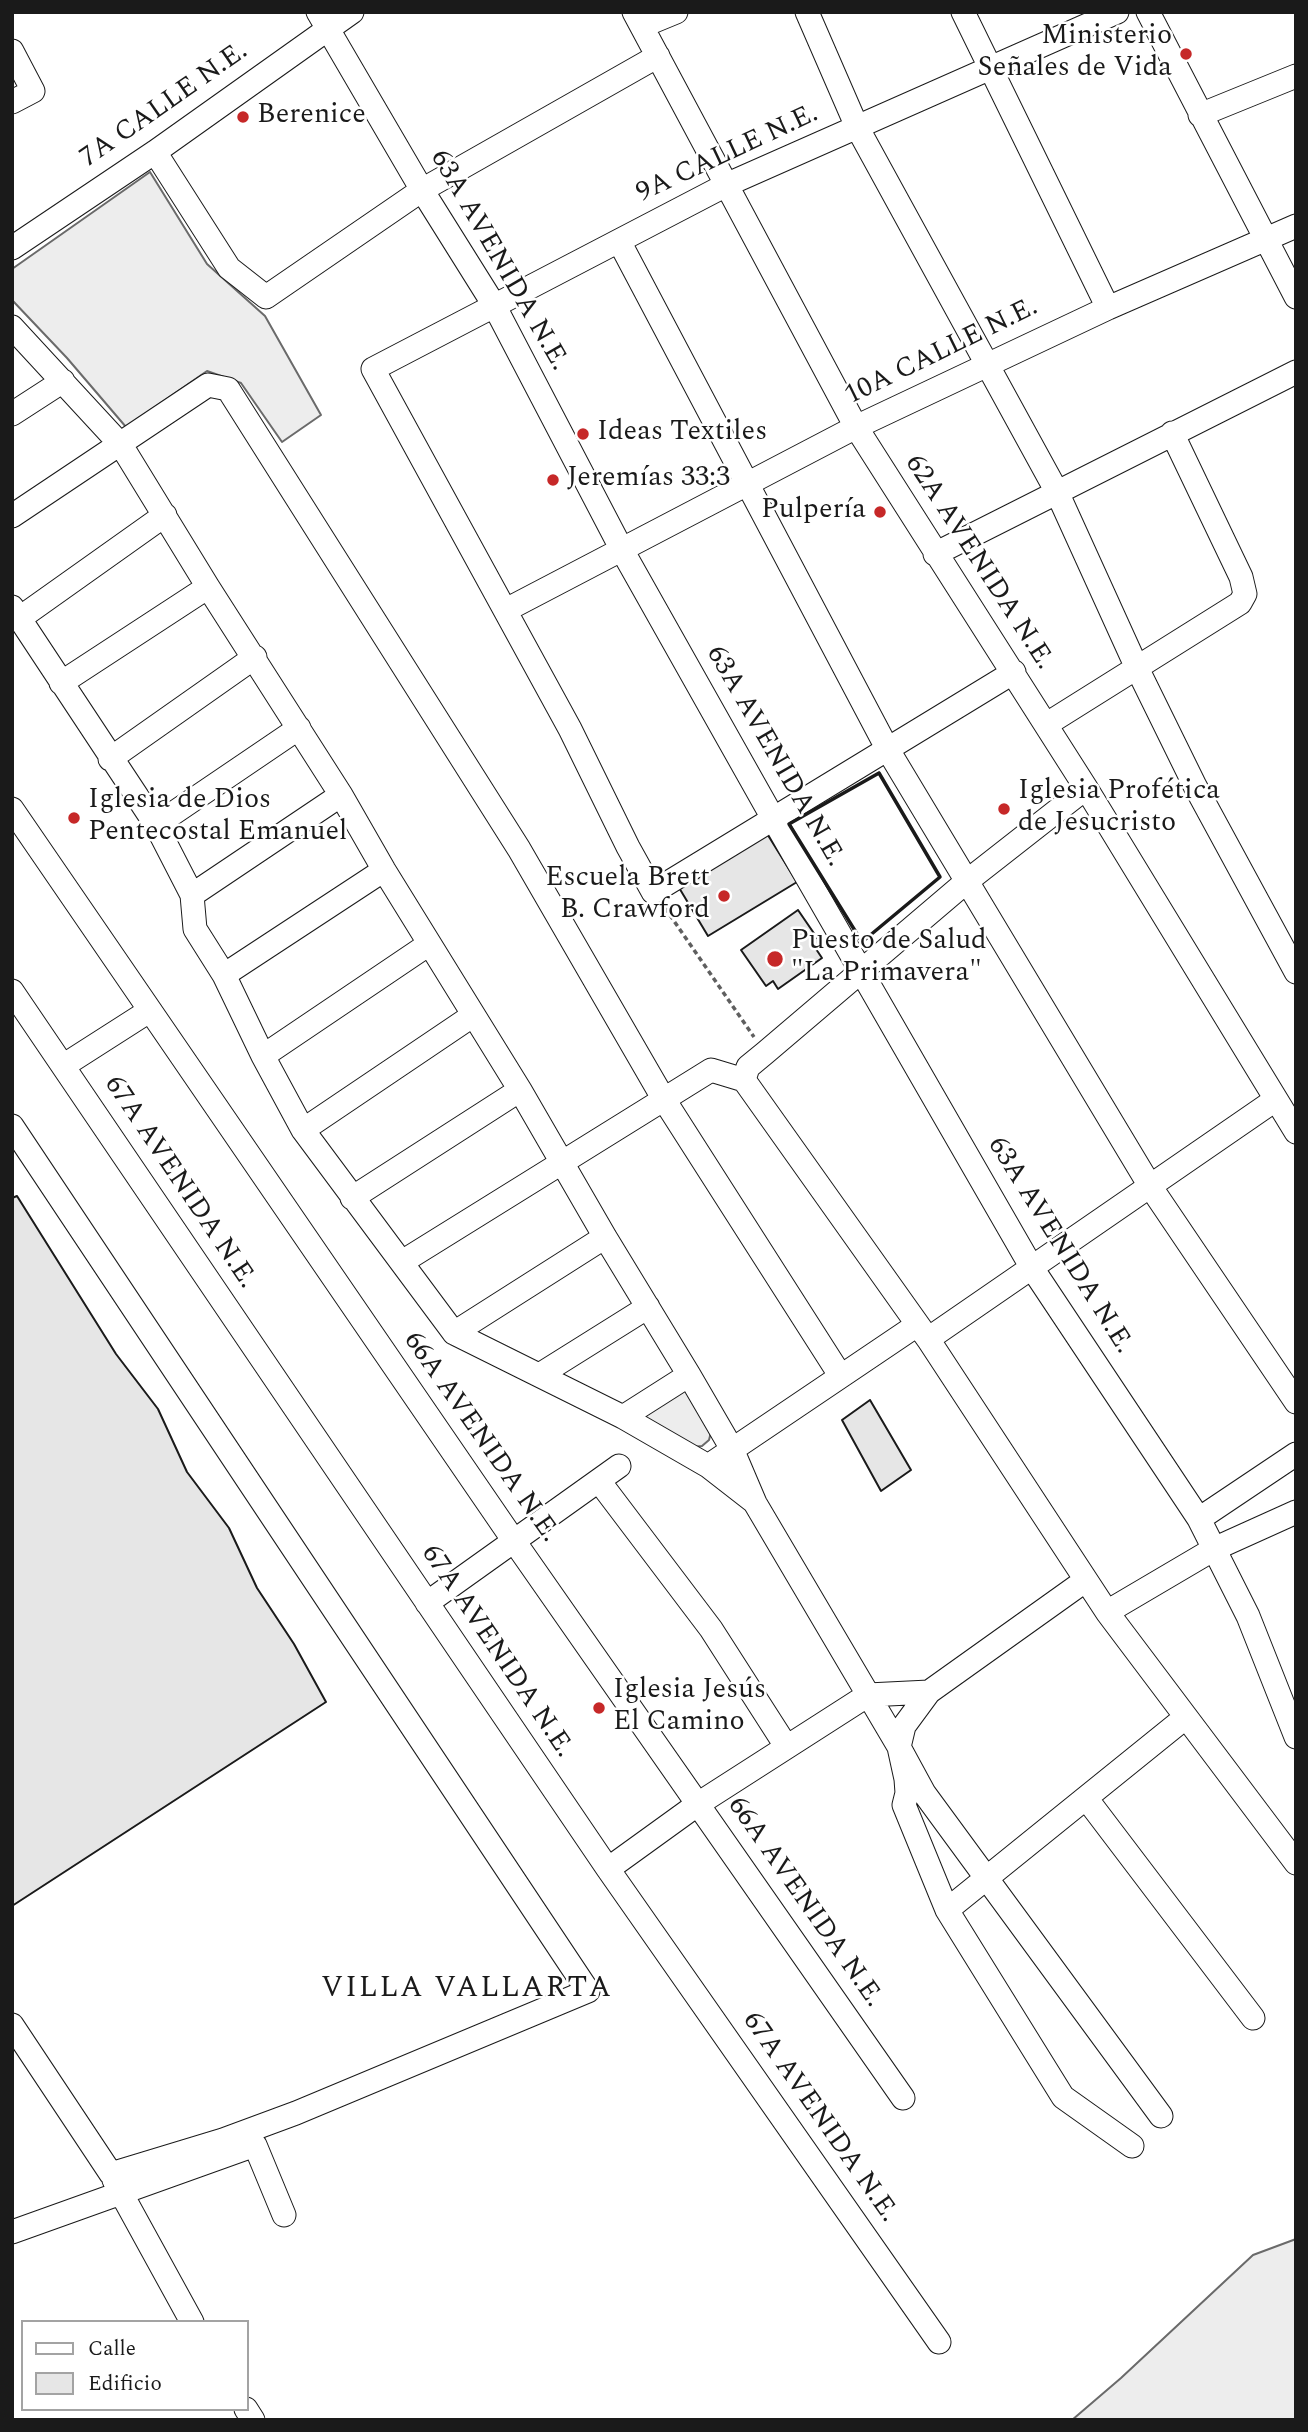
<!DOCTYPE html>
<html>
<head>
<meta charset="utf-8">
<style>
	body { margin:0 }
	#map { position:relative; width:1308px; height:2432px; overflow:hidden; background:#fff; font-family:Spectral,serif }
	canvas { display:block }
	.frame { position:absolute; inset:0; border:14px solid #1a1a1a; pointer-events:none }
	.legend { position:absolute; left:21px; top:2320px; width:228px; height:91px; box-sizing:border-box; background:#fff; border:2px solid #a3a3a3; margin:0; padding:9px 12px; list-style:none; font-size:21px; color:#1a1a1a }
	.legend li { display:flex; align-items:center; gap:14px; height:35px }
	.legend b { width:35px; border:2px solid #a3a3a3 }
</style>
</head>
<body>
<div id="map">
<canvas width="1308" height="2432"></canvas>
<div class="frame"></div>
<ul class="legend">
<li><b style="height:9px;background:#fff"></b>Calle</li>
<li><b style="height:19px;background:#e6e6e6"></b>Edificio</li>
</ul>
</div>
<script>
const ctx = document.querySelector('canvas').getContext('2d');
ctx.lineJoin = 'round';
function fill(path, color) {
  ctx.fillStyle = color;
  ctx.fill(path, 'evenodd');
}
function poly(rows) {
  const path = new Path2D();
  for (const r of rows) {
    path.moveTo(r[0], r[1]);
    for (let i = 2; i < r.length; i += 2) path.lineTo(r[i], r[i + 1]);
  }
  return path;
}
function stroke(path, color, width, dash) {
  ctx.strokeStyle = color;
  ctx.lineWidth = width;
  ctx.lineCap = dash ? 'butt' : 'round';
  ctx.setLineDash(dash || []);
  ctx.stroke(path);
}
function drawText(font, color, halo, rows, align = 'center') {
  ctx.font = font + ' Spectral,serif';
  ctx.lineWidth = 5;
  ctx.setLineDash([]);
  ctx.textBaseline = 'middle';
  ctx.strokeStyle = halo;
  ctx.fillStyle = color;
  for (const [text, x, y, turn = 0] of rows) {
    ctx.save();
    ctx.translate(x, y);
    ctx.rotate((+turn || 0) * Math.PI / 180);
    ctx.textAlign = isNaN(turn) ? turn : align;
    if (halo) ctx.strokeText(text, 0, 0);
    ctx.fillText(text, 0, 0);
    ctx.restore();
  }
}
const built = poly([
	[150,172,207,264,265,316,321,415,282,442,241,383,207,371,126,427,67,358,12,300,12,269,150,172],
	[685,1389,711,1432,709,1440,702,1446,692,1447,640,1417,685,1389],
	[1296,2239,1296,2420,1072,2420,1121,2378,1253,2255,1296,2239]
]);
fill(built, '#ededed');
stroke(built, '#6a6a6a', 2);
const building = poly([
	[766,832,797,882,708,936,678,886,766,832],
	[798,910,822,945,816,949,822,958,778,989,773,981,766,986,741,950,798,910],
	[17,1196,116,1354,158,1409,187,1472,229,1528,257,1588,294,1644,326,1702,12,1906,12,1198,17,1196],
	[870,1400,911,1470,881,1491,842,1420,870,1400]
]);
fill(building, '#e6e6e6');
stroke(building, '#1a1a1a', 2);
const minor = poly([
	[318,12,422,190,494,305,622,550,774,820,1032,1268,1199,1519,1248,1616,1296,1737],
	[634,12,856,427,1086,788,1296,1132],
	[807,12,857,127,1057,492,1137,668,1195,786,1296,972],
	[963,12,1108,308],
	[1148,12,1296,297],
	[642,26,676,12],
	[12,51,33,91,12,102],
	[1200,115,1296,76],
	[155,152,229,268,266,297,422,190,658,56],
	[619,241,888,750,1150,1186,1296,1402],
	[12,248,155,152,352,12],
	[12,327,121,445,208,587,341,795,384,870,520,1090,605,1237,689,1375,732,1449,755,1503,899,1747,906,1779,907,1793,904,1805,947,1910,1063,2097,1132,2146],
	[12,414,63,381],
	[12,516,208,385,228,389,519,849,663,1098,840,1375],
	[935,554,1296,372],
	[12,607,156,825,192,895,195,929,224,975,263,1056,303,1130,454,1333,623,1417,708,1466,917,1325],
	[506,610,856,427,1108,308,1296,226],
	[20,618,165,515],
	[1014,672,653,892,628,847,570,729,373,369,726,185,1117,12],
	[61,683,208,587],
	[1047,724,1240,603,1245,594,1241,577,1172,433],
	[110,759,255,657],
	[1086,788,966,882,765,1053,748,1067,744,1080,928,1339,1107,1612,1296,1863],
	[12,809,514,1541,903,2098],
	[156,825,299,728],
	[192,895,341,795],
	[224,975,384,870],
	[12,991,608,1869,939,2342],
	[263,1056,429,944],
	[63,1066,149,1011],
	[12,1126,588,1991,296,2113,223,2140,111,2174,12,2025],
	[303,1130,472,1016],
	[352,1198,520,1090],
	[402,1262,711,1070,744,1080],
	[454,1333,605,1237],
	[928,1339,1275,1100],
	[541,1374,648,1307],
	[623,1417,689,1375],
	[708,1466,753,1501],
	[599,1481,711,1629,786,1746],
	[1199,1519,1296,1454],
	[427,1603,619,1466],
	[1107,1612,1214,1549,1296,1512],
	[929,1692,904,1726,899,1747,924,1793,1161,2116],
	[1086,1798,1253,2018],
	[608,1869,698,1804,868,1695,929,1692,1086,1580],
	[947,1910,1186,1717],
	[114,2180,192,2322],
	[12,2232,255,2145,284,2215],
	[246,2409,253,2420]
]);
stroke(minor, '#1a1a1a', 25);
stroke(poly([
	[665,908,754,1037]
]), '#5f5f5f', 3.5, [5, 3.5]);
stroke(minor, '#fff', 23);
stroke(poly([
	[879,773,940,877,862,942,789,824,879,773]
]), '#1a1a1a', 3.5);
for (const [x, y, r, color] of [
	[1186,54,7,"#c62828"],
	[243,117,7,"#c62828"],
	[583,434,7,"#c62828"],
	[553,480,7,"#c62828"],
	[880,512,7,"#c62828"],
	[1004,809,7,"#c62828"],
	[74,818,7,"#c62828"],
	[724,896,7,"#c62828"],
	[775,959,9,"#c62828"],
	[599,1708,7,"#c62828"]
]) {
  const dot = new Path2D();
  dot.arc(x, y, r, 0, 2 * Math.PI);
  ctx.fillStyle = color;
  ctx.fill(dot);
  stroke(dot, '#fff', 2.5);
}
drawText('28px', '#1a1a1a', '#fff', [
	["Ministerio",1172,38,"right"],
	["Señales de Vida",1172,70,"right"],
	["Berenice",257,117],
	["Ideas Textiles",597,434],
	["Jeremías 33:3",567,480],
	["Pulpería",866,512,"right"],
	["Iglesia Profética",1018,793],
	["de Jesucristo",1018,825],
	["Iglesia de Dios",88,802],
	["Pentecostal Emanuel",88,834],
	["Escuela Brett",710,880,"right"],
	["B. Crawford",710,912,"right"],
	["Puesto de Salud",791,943],
	["\"La Primavera\"",791,975],
	["Iglesia Jesús",613,1692],
	["El Camino",613,1724]
], 'left');
drawText('28px', '#1a1a1a', '#fff', [
	["7A CALLE N.E.",165,106,-35],
	["9A CALLE N.E.",728,155,-25],
	["63A AVENIDA N.E.",498,261,60],
	["10A CALLE N.E.",942,353,-26],
	["62A AVENIDA N.E.",978,563,57],
	["63A AVENIDA N.E.",774,757,60],
	["67A AVENIDA N.E.",179,1183,56],
	["63A AVENIDA N.E.",1059,1246,58],
	["66A AVENIDA N.E.",480,1438,55],
	["67A AVENIDA N.E.",496,1652,56],
	["66A AVENIDA N.E.",804,1903,55],
	["67A AVENIDA N.E.",819,2118,55]
]);
ctx.letterSpacing = '2px';
drawText('30px', '#1a1a1a', '#fff', [
	["VILLA VALLARTA",467,1990]
]);
ctx.letterSpacing = '0px';
</script>
</body>
</html>
